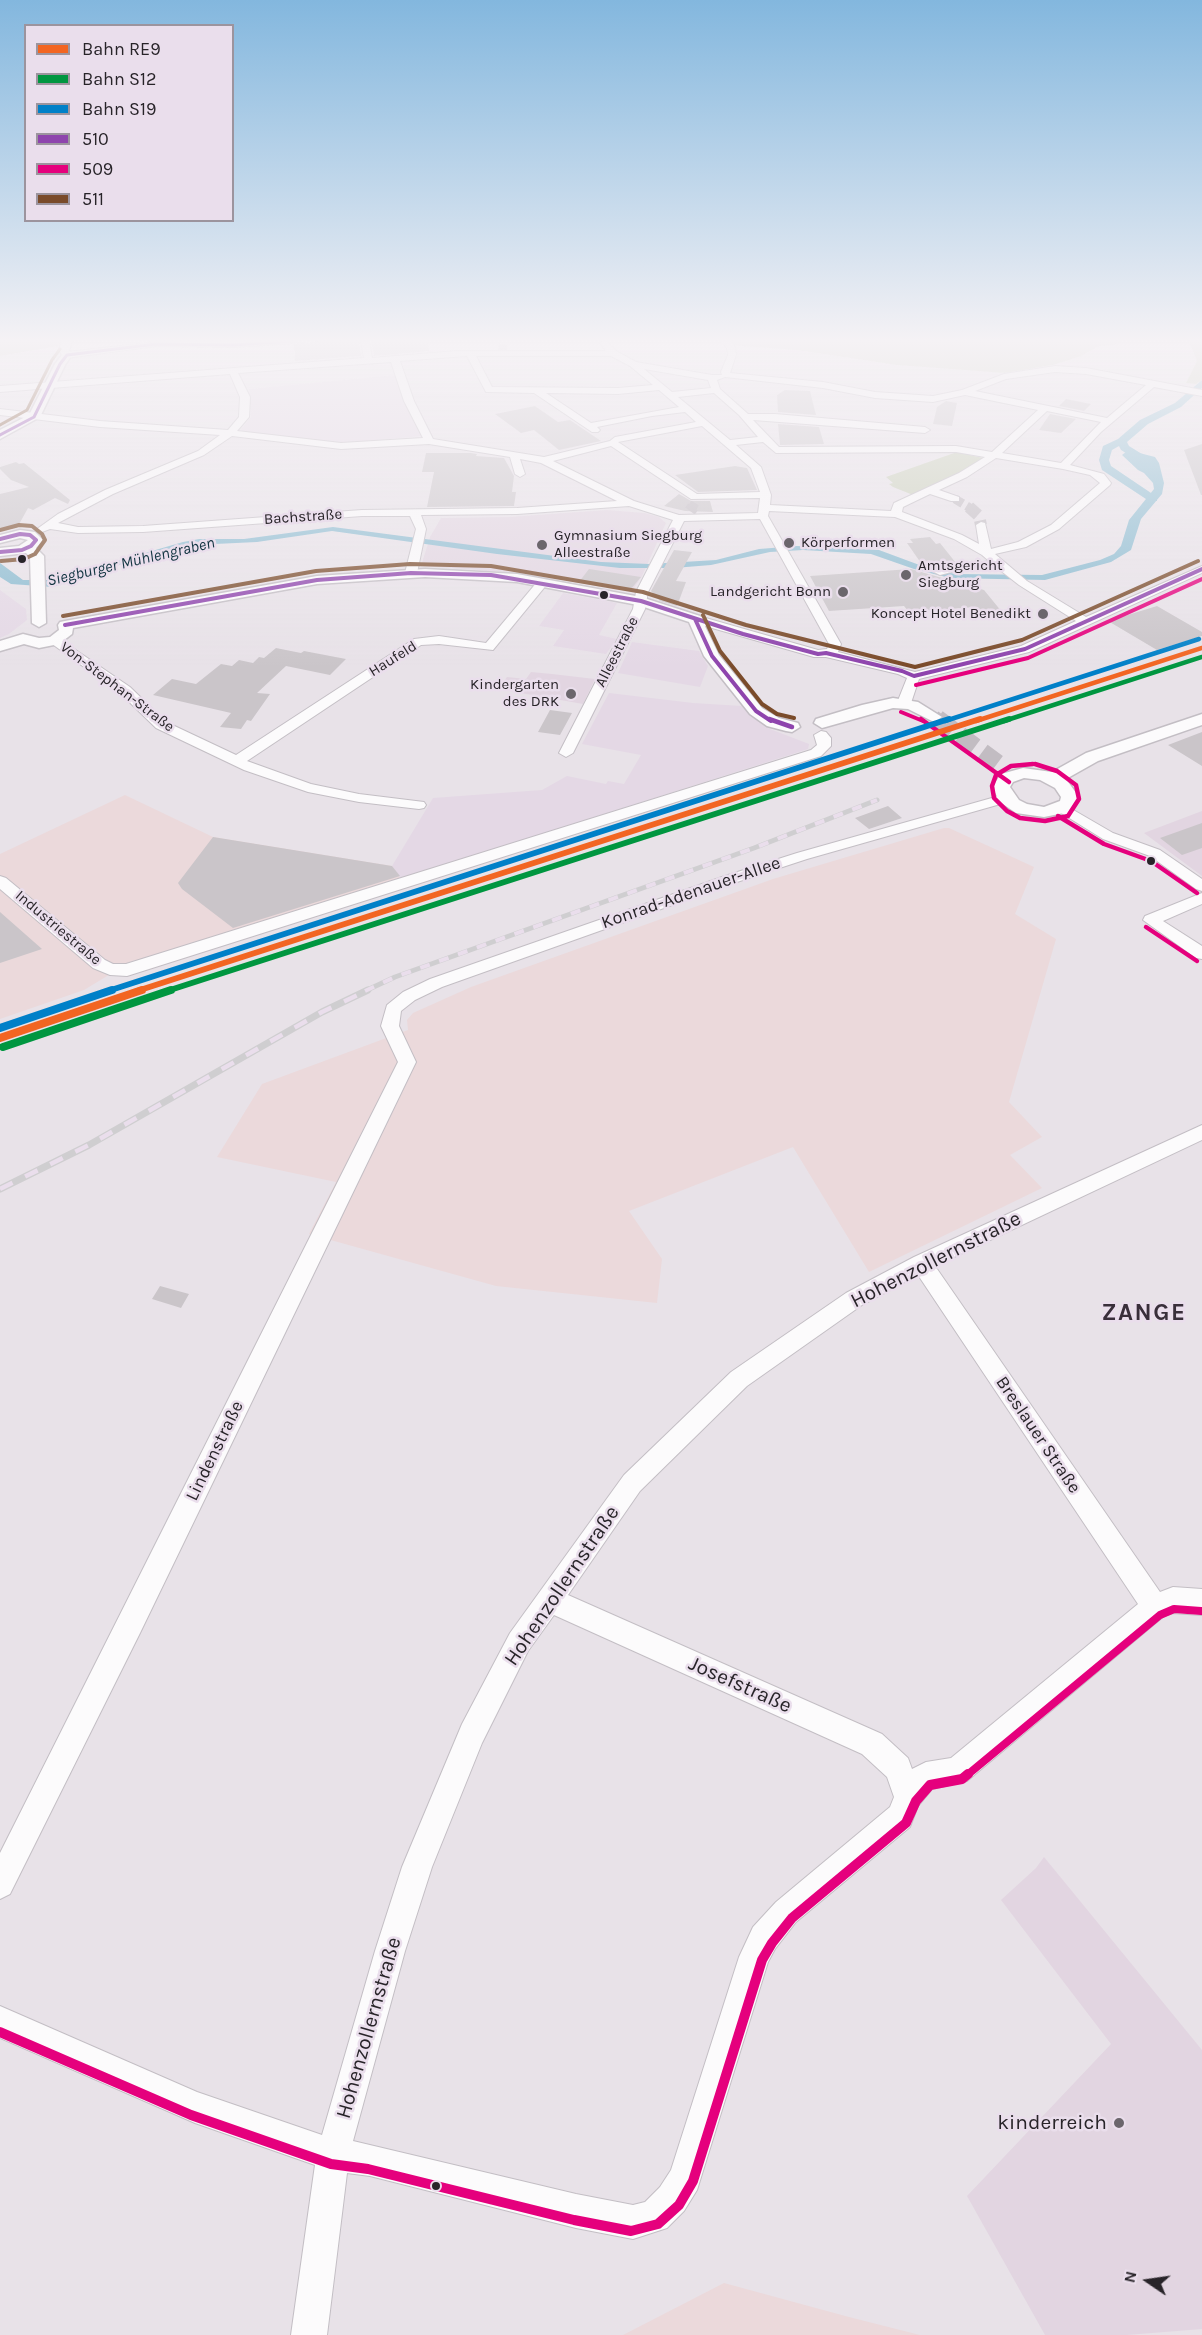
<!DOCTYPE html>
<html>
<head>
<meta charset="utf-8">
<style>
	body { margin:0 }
	#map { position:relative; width:1202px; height:2335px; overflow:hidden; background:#e8e2e8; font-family:Karla,sans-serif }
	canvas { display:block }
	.legend { position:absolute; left:24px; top:24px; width:210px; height:198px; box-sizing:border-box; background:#eadeec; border:2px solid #9c949e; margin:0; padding:8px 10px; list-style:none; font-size:18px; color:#282429 }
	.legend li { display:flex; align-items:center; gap:12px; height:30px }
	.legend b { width:30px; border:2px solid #9c949e }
	.north { position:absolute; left:1118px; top:2251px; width:60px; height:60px; -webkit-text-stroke:4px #eadeec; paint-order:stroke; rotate:283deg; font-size:16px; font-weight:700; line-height:24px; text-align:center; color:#282429 }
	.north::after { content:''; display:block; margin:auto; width:21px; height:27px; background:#282429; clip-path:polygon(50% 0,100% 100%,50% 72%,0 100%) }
</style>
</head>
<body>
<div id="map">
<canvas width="1202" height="2335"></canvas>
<ul class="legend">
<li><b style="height:8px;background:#f26522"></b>Bahn RE9</li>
<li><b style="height:8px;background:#009640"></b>Bahn S12</li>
<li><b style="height:8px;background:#0080c8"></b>Bahn S19</li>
<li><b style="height:8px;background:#8e44ad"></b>510</li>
<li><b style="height:8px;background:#e5007d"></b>509</li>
<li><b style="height:8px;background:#7a4b2a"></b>511</li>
</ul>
<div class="north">N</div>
</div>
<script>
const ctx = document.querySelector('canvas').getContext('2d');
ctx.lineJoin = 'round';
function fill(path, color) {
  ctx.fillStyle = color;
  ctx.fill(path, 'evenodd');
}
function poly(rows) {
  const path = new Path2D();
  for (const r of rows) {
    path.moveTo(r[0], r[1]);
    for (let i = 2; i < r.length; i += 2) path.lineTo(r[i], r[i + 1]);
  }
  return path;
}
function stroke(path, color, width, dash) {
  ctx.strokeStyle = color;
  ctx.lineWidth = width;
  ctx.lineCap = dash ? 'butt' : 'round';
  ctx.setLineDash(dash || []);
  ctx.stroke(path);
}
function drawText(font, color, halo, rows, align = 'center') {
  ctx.font = font + ' Karla,sans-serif';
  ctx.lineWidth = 5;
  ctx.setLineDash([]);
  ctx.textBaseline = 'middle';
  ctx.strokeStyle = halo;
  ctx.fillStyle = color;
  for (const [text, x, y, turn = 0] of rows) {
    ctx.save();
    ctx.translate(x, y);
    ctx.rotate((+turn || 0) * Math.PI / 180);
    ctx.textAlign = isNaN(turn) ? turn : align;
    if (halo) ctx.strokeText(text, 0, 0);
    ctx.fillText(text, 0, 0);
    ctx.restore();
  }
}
fill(poly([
	[395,375,422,436,346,443,239,432,251,417,249,389],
	[0,590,26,609,27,620,9,634,0,638],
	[563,593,617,603,599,635,617,639,606,654,553,646,564,630,539,626],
	[632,642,699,651,708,666,700,687,618,673],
	[609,693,693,703,742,706,751,716,770,729,809,744,808,749,401,879,392,866,433,798,542,790,567,776,606,784,608,781,624,784,641,755,582,744]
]), '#e4d8e5');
fill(poly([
	[125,795,213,837,392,866,401,879,147,959,132,961,84,990,0,1019,0,854],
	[944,828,949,828,1034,867,1015,914,1056,939,1009,1102,1042,1137,1010,1155,1042,1188,869,1272,793,1147,629,1211,662,1259,657,1303,496,1286,309,1234,336,1182,217,1157,262,1084,408,1030,407,1020,413,1013,471,987,773,879],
	[724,2283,849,2317,920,2335,623,2335]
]), '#ebd9db');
fill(poly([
	[607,510,645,513,659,517,666,523,642,576,632,591,508,572,421,566,430,537,441,518,509,517],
	[531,672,552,674,595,679,583,704,498,689,507,677,526,679],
	[1202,811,1202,876,1144,833],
	[1044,1857,1202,2050,1202,2329,1127,2335,1045,2335,967,2196,1111,2044,1001,1900,1036,1868]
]), '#e2d5e1');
fill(poly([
	[0,341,59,341,58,346,0,356],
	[727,341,1120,341,1114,345,1099,346,1081,356,1053,365,1005,373,897,365,797,350,731,345],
	[1189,341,1202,341,1202,380,1196,384,1186,383,1197,361],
	[957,452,983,458,961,475,913,495,893,487,889,484,893,483,886,477]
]), '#c9cfb9');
fill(poly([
	[1124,449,1155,457,1159,463,1164,483,1162,494,1141,519,1131,550,1111,562,1045,580,950,578,914,569,871,554,803,550,770,552,711,565,674,568,620,568,497,554,332,531,257,542,194,545,112,567,53,587,11,584,0,577,0,563,23,580,52,580,183,542,199,539,244,539,333,527,601,562,649,564,716,560,759,549,797,546,879,550,933,570,956,574,1042,575,1100,560,1114,554,1121,546,1129,520,1154,489,1153,483,1144,473,1138,470,1122,455,1127,451]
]), '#8bbbd0');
fill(poly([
	[1202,380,1202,388,1181,407,1148,424,1127,442,1129,446,1150,459,1154,466,1153,468,1145,468,1142,463,1121,450,1119,446,1112,450,1109,460,1111,466,1157,497,1157,501,1149,501,1102,470,1099,460,1103,446,1118,439,1140,420,1175,403,1202,380]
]), '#8bbbd0');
fill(poly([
	[323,341,359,341,361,356,295,361,294,344],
	[371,341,428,341,429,351,374,356],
	[785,390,810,391,816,415,778,412,777,395],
	[1066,399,1091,404,1084,411,1059,406],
	[946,401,957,403,952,426,933,424,937,407],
	[535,406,558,422,570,420,601,441,559,450,534,430,521,433,495,414],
	[1050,414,1076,419,1061,433,1039,430],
	[778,424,819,427,824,444,780,445],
	[1202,444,1202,495,1201,495,1184,450],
	[426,453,471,453,477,454,476,456,504,458,514,476,512,492,516,492,514,506,427,507,434,472,422,472],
	[16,462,19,464,24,463,70,500,68,504,55,498,33,510,28,508,17,528,0,530,0,494,29,487,11,480,0,469,0,467],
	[735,466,747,468,757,490,698,492,675,475],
	[679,494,691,501,710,501,713,512,685,511,664,506],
	[930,537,936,544,940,543,956,563,923,566,907,543,913,543,910,539],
	[674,550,692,552,676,581,686,582,677,606,660,601,651,591],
	[589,569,641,577,630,590,579,582],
	[911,569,984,590,1002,612,981,614,976,607,909,612,904,606,829,611,810,576],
	[1157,606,1202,632,1202,636,1157,650,1108,621],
	[276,648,301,653,304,651,346,659,330,675,286,666,257,693,270,694,251,721,247,720,241,729,220,727,231,713,153,695,172,679,196,684,221,664,232,666,239,660,253,663,259,657,264,658],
	[550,710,572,713,560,735,538,732],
	[1202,732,1202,766,1168,745],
	[888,806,902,818,869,829,855,818],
	[1202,823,1202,848,1182,855,1160,838],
	[213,837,392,866,400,876,233,928,182,889,178,883],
	[0,912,42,949,0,963],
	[160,1286,189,1294,181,1308,152,1299]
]), '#cac5c9');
stroke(poly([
	[502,353,504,341],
	[955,499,970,508],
	[692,508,695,503]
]), '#c2bcc2', 9, [9, 4.5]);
stroke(poly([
	[969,507,979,516,981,525],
	[690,511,693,507]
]), '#c2bcc2', 12, [12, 6]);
stroke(poly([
	[934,717,939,721]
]), '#c2bcc2', 14, [14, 8]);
stroke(poly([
	[937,719,1003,768]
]), '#c2bcc2', 19, [19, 9]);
const minor = poly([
	[257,341,296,341,292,343,234,347,156,346,67,358,63,355,67,352,156,342,257,341],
	[361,341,369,341,372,358,456,351,606,351,600,343,606,341,616,351,636,362,712,375,722,375,721,372,728,355,727,348,721,341,730,341,735,347,736,355,730,373,823,382,875,392,933,396,962,390,1004,374,1055,366,1086,368,1202,390,1202,396,1154,387,1101,432,1070,465,1104,474,1111,483,1110,485,1059,529,1026,547,995,554,1027,581,1086,617,1202,566,1202,573,1029,652,919,679,911,703,904,707,897,703,907,678,898,674,826,657,814,657,691,622,691,616,695,615,818,650,827,649,829,644,760,519,684,521,648,592,645,609,573,753,566,757,559,753,633,609,636,592,673,520,629,506,517,514,421,515,426,529,417,573,411,576,405,573,416,529,410,516,362,516,143,532,78,533,50,529,42,532,37,529,58,514,105,490,198,451,220,435,100,427,0,415,0,409,100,421,228,430,239,417,240,397,230,374,0,392,0,386,364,358,361,341],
	[467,356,486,392,534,393,592,432,598,432,600,430,597,427,652,416,685,412,696,422,615,437,610,441,544,457,433,439,414,401,400,361,467,356],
	[476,356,611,356,630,366,653,385,618,388,492,387,476,356],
	[391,362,404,401,423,438,341,443,237,431,249,417,250,397,238,373,391,362],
	[644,369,708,380,711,388,672,392,644,369],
	[1055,372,1086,374,1146,385,1107,418,975,391,1006,379,1055,372],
	[725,377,823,388,875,398,933,402,965,395,1038,410,992,452,956,446,779,447,753,420,925,433,930,430,925,427,775,414,748,414,720,389,717,380,725,377],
	[659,390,679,407,591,423,546,393,618,394,659,390],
	[714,393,739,415,758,437,730,440,678,397,714,393],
	[1047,411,1101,422,1061,463,1002,453,1047,411],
	[702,426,751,468,760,492,697,494,618,442,702,426],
	[232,436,341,449,429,444,510,457,515,474,520,477,525,474,520,459,541,463,617,501,517,508,362,510,143,526,78,527,58,523,113,494,204,455,232,436],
	[763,442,776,453,956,452,985,457,959,473,894,503,891,511,770,505,771,495,761,467,736,445,763,442],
	[611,446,691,499,760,498,758,513,679,515,634,501,553,461,611,446],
	[996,458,1063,469,1090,475,1100,483,1051,525,1018,542,991,549,985,523,981,522,976,525,979,544,962,535,902,512,903,507,930,494,951,501,959,501,959,497,939,490,967,477,996,458],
	[769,511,895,517,954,539,982,555,989,561,970,564,970,568,996,567,1019,585,1076,621,1021,646,915,672,838,652,841,644,768,516,769,511],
	[951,566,957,569,955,571,940,575,934,572,951,566],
	[542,580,548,583,493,650,439,644,421,645,247,761,311,784,359,794,424,802,426,805,424,808,419,809,359,802,308,792,244,770,156,728,120,693,48,641,54,637,58,638,130,687,166,722,236,755,414,639,439,636,486,643,538,581,542,580],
	[821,731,826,732,831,738,831,746,821,756,127,976,110,975,93,968,0,889,0,876,6,878,105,960,113,964,126,964,811,750,817,745,814,735,821,731],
	[1006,794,1013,798,1011,801,807,859,737,882,442,987,415,1000,401,1011,399,1026,416,1062,140,1633,10,1894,0,1899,0,1853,398,1062,381,1026,387,1005,403,992,430,979,725,876,797,853,1006,794],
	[1063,804,1113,833,1160,850,1202,879,1202,891,1196,889,1150,856,1103,839,1058,811,1056,808,1063,804],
	[1202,893,1202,904,1163,921,1202,946,1202,959,1196,958,1143,920,1145,916,1202,893],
	[1202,1125,1202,1140,935,1266,1160,1592,1173,1587,1202,1589,1202,1615,1173,1613,1164,1616,967,1781,932,1789,918,1806,910,1827,796,1922,775,1949,768,1962,697,2190,684,2211,667,2228,633,2239,576,2228,370,2176,347,2173,327,2335,291,2335,315,2165,195,2123,0,2038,0,2006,197,2092,322,2135,375,1951,402,1867,462,1724,510,1633,624,1475,731,1372,846,1293,914,1257,1202,1125],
	[918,1275,1138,1604,951,1758,926,1762,912,1769,908,1758,882,1734,568,1595,640,1491,747,1386,862,1305,918,1275],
	[554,1615,862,1754,887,1777,894,1797,890,1807,776,1902,753,1927,739,1957,671,2170,660,2187,645,2202,633,2205,576,2194,353,2141,405,1951,432,1867,482,1743,528,1651,554,1615]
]);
const major = poly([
	[62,341,72,341,69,350,72,355,65,365,40,417,0,439,0,430,29,415,55,364,62,355,59,350,62,341],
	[20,530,35,532,43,540,36,548,44,556,46,623,39,627,32,623,30,557,26,553,0,556,0,548,19,546,28,540,20,538,0,543,0,535,20,530],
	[425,569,517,574,641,597,700,616,719,655,762,708,779,718,798,723,800,727,792,732,786,731,767,726,750,714,704,656,689,622,638,605,517,582,425,577,317,584,73,628,72,634,59,644,39,648,24,644,0,651,0,641,23,634,39,638,50,637,59,630,58,625,60,622,65,621,317,576,425,569],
	[893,698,918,702,942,717,934,722,908,709,893,708,822,728,814,723,816,719,862,705,893,698],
	[1202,714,1202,725,1098,761,1066,779,1079,797,1069,812,1044,817,1016,813,1000,802,992,787,1001,774,1023,768,1052,772,1086,753,1202,714],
	[1024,778,1040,780,1055,788,1061,797,1060,801,1044,807,1027,804,1019,800,1010,787,1013,782,1024,778]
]);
stroke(minor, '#c3bec4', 2);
stroke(major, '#c3bec4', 3);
fill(minor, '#fcfbfc');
fill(major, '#fcfbfc');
const railFar1 = poly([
	[365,991,395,977,754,848,877,800]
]);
const rail = poly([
	[0,1189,89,1145,322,1012,368,990]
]);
stroke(railFar1, '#cfced0', 5);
stroke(rail, '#cfced0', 7);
stroke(railFar1, '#eadeec', 4, [10]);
stroke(rail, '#eadeec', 4.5, [14]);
stroke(poly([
	[67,355,156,344,234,345,292,341],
	[0,435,34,417,60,364,67,355]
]), '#8e44ad', 3);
stroke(poly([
	[0,539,20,534,30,535,36,540,31,546,22,550,0,552],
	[695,619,712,656,756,711,771,721],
	[65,625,317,580,411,573,491,575,641,601,743,634,818,654,826,653,902,671,914,676,1025,649,1202,569]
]), '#8e44ad', 4);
stroke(poly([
	[769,719,792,727]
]), '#8e44ad', 4.5);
stroke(poly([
	[916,685,1028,658,1202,579],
	[901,712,923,721]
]), '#e5007d', 4);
stroke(poly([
	[921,719,1009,782],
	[1033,764,1011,766,996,775,992,786,994,798,1007,811,1020,818,1045,821,1068,816,1079,799,1076,785,1057,771,1035,764],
	[1058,816,1104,844,1151,861,1197,893],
	[1146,927,1197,961]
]), '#e5007d', 4.5);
stroke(poly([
	[966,1776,1160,1615,1174,1609,1201,1611]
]), '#e5007d', 8);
stroke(poly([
	[0,2032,191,2115,331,2164,368,2169,574,2220,631,2231,658,2224,679,2205,693,2181,762,1960,772,1943,792,1918,906,1823,916,1801,930,1785,962,1779,968,1774]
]), '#e5007d', 10);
stroke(poly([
	[0,425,27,410,52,360,60,349]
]), '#7a4b2a', 3);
stroke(poly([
	[0,530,19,525,32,526,42,534,45,540,35,554,24,559,1,561],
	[703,615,720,651,762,704,777,714,794,718],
	[63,616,316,571,410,564,491,566,643,592,746,625,915,667,1022,640,1198,561]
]), '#7a4b2a', 4);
stroke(poly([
	[976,721,1202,648]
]), '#f26522', 4.5);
stroke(poly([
	[137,991,980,719]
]), '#f26522', 6);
stroke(poly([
	[0,1038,142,990]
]), '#f26522', 8);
stroke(poly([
	[1004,721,1202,657]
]), '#009640', 4.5);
stroke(poly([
	[167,991,1009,719]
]), '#009640', 6);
stroke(poly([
	[3,1047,171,990]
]), '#009640', 8);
stroke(poly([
	[945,721,1199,639]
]), '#0080c8', 4.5);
stroke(poly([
	[108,991,949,719]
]), '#0080c8', 6);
stroke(poly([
	[0,1028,112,990]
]), '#0080c8', 8);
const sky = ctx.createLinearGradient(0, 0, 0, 668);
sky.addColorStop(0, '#83b7de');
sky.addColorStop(0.51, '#f5f2f5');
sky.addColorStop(1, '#f5f2f500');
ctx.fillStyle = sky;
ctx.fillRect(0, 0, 1202, 668);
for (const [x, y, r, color] of [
	[789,543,6,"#6b666c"],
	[542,545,6,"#6b666c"],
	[22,559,5,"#282429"],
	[906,575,6,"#6b666c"],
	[843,592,6,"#6b666c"],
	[604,595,5,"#282429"],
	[1043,614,6,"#6b666c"],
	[571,694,6,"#6b666c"],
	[1151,861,5,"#282429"],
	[1119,2123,6,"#6b666c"],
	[436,2186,5,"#282429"]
]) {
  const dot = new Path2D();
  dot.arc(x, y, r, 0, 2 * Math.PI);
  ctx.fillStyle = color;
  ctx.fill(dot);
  stroke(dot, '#eadeec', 2);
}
drawText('15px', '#282429', '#eadeec', [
	["Bachstraße",303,517,-4],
	["Alleestraße",617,652,-63],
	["Haufeld",393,659,-32],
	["Von-Stephan-Straße",117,687,37],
	["Industriestraße",58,928,40]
]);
drawText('15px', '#282429', '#eadeec', [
	["Gymnasium Siegburg",554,536],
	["Alleestraße",554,553],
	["Körperformen",801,543],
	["Amtsgericht",918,566],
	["Siegburg",918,583],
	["Landgericht Bonn",831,592,"right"],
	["Koncept Hotel Benedikt",1031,614,"right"],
	["Kindergarten",559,685,"right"],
	["des DRK",559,702,"right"]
], 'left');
drawText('italic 16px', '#133542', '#eadeec', [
	["Siegburger Mühlengraben",131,562,-13]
]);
drawText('18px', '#282429', '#eadeec', [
	["Konrad-Adenauer-Allee",691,893,-19],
	["Breslauer Straße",1038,1435,56],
	["Lindenstraße",215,1451,-64]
]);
drawText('21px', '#282429', '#eadeec', [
	["Hohenzollernstraße",936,1260,-27],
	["Hohenzollernstraße",562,1586,-56],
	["Josefstraße",740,1685,24],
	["Hohenzollernstraße",369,2028,-74]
]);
drawText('21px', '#282429', '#eadeec', [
	["kinderreich",1107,2123]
], 'right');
ctx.letterSpacing = '1.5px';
drawText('bold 24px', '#392f3a', '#eadeec', [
	["ZANGE",1144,1313]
]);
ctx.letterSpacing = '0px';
</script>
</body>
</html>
